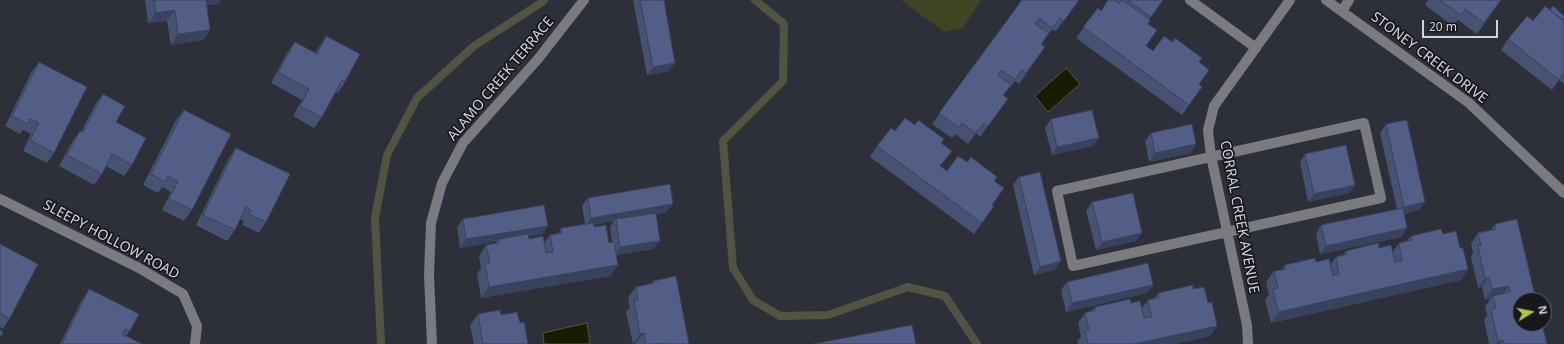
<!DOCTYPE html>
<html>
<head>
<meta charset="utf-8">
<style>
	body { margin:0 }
	#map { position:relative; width:1564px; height:344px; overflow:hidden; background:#2d3038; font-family:"Noto Sans",sans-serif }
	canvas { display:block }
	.north { position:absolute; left:1512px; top:292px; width:40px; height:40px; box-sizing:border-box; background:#17181c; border:1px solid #636468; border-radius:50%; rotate:80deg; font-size:11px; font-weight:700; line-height:16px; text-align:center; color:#d4d6db }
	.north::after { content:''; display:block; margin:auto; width:14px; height:18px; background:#b5c24a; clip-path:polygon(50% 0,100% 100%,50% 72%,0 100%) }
	.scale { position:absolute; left:1422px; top:20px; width:76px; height:18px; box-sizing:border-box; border:2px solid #d4d6db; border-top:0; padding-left:5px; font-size:12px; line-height:14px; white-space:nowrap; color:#d4d6db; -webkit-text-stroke:3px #17181c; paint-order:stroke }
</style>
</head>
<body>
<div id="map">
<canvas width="1564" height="344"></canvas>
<div class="north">N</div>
<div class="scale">20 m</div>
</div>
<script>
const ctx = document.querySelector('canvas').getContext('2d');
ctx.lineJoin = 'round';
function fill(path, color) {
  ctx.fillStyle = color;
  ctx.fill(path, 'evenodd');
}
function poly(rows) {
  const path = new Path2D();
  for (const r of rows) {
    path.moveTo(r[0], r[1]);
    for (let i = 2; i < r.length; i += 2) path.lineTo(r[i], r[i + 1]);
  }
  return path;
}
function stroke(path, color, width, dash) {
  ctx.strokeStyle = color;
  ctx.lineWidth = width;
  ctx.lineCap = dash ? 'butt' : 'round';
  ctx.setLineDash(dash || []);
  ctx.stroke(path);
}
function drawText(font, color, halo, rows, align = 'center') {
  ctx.font = font + ' "Noto Sans",sans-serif';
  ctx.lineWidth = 3.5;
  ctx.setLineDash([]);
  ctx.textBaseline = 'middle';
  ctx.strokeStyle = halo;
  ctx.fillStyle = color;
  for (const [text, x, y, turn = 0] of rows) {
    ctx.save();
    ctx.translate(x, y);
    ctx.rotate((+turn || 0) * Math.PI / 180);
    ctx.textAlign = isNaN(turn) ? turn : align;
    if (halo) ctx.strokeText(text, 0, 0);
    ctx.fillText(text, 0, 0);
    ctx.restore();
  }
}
fill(poly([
	[901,0,981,0,963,28,944,32]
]), '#404423');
const water = poly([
	[1066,68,1080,84,1048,112,1035,96,1066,68],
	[587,323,590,344,544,344,543,333,587,323]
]);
fill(water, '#191c00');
stroke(water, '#515442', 1);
stroke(poly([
	[755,0,784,24,783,81,723,141,733,268,753,300,780,316,828,315,908,287,945,296,977,344],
	[381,344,375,218,387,155,417,98,474,46,541,3,544,0]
]), '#515442', 8);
stroke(poly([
	[1190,0,1256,48],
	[1326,0,1469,103,1564,193],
	[1342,11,1349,0],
	[1364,123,1381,198,1073,266,1057,191,1364,123],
	[0,199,139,268,183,294,197,326,195,344],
	[432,344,429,275,431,223,442,183,463,143,538,59,584,0],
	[1248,344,1247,325,1211,156,1208,130,1214,106,1290,0]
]), '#797b7f', 10);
fill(poly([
	[145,0,221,0,218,4,207,5,210,30,203,40,171,45,167,21,148,23],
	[633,0,664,0,669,71,647,75],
	[1022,0,1079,0,1056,31,1052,29,1042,44,1045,47,1019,84,1015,81,1007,91,1007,90,1003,95,1000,109,980,137,976,133,968,144,955,134,952,138,932,124],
	[1108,0,1163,0,1149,19,1148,24,1146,46,1153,51,1199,62,1199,84,1202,87,1182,115,1076,38,1098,8,1101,11],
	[1428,0,1501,0,1477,34,1458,20,1453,26,1425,5],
	[1533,21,1564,21,1564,84,1559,80,1552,90,1501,50,1508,39],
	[326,36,345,82,338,93,336,92,322,117,314,128,293,116,302,100,271,83,287,53,295,42,315,53,319,47],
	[39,62,54,153,47,163,23,151,31,134,23,130,20,134,5,126,31,73],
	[103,94,116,122,132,165,124,176,106,166,102,174,94,185,59,166,72,142,80,131,81,132,95,105],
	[184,110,192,210,184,221,162,210,171,192,162,187,158,193,143,185,176,120],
	[1051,119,1093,146,1052,155,1045,128],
	[1386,124,1425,202,1419,210,1404,214,1407,228,1401,237,1320,254,1316,234,1321,225,1397,209,1380,133],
	[895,131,941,143,941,167,947,171,994,181,992,205,994,206,974,234,870,157,877,146],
	[1151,133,1196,144,1191,153,1149,162,1145,141],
	[236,148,266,222,259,233,242,225,244,221,240,219,235,230,227,241,196,225,229,158],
	[1305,154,1355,185,1349,193,1308,202,1300,162],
	[1019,177,1055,270,1034,275,1013,185],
	[588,198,667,212,656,214,654,249,616,255,618,265,610,276,481,298,477,274,481,268,479,256,486,245,495,244,497,241,460,248,457,227,463,219,548,226,542,234,529,236,529,239,544,243,550,235,558,234,561,228,585,224,582,206],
	[614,221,610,227,612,242,609,243,594,227,593,225],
	[1092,202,1136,241,1096,250,1086,211],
	[1495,224,1547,344,1489,344,1484,320,1487,315,1485,306,1491,299,1485,300,1482,287,1478,288,1471,257,1473,253,1471,244,1478,233,1491,230],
	[1443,234,1461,280,1271,323,1265,300,1269,294,1266,282,1274,271,1282,270,1285,265,1316,262,1330,265,1336,257,1343,255,1346,251,1379,248,1393,252,1399,243,1407,241,1411,236],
	[0,244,10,318,3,329,0,327],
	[653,281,689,344,636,344,636,343,633,344,626,312,630,307,628,298,636,287,651,284],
	[1067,282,1153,285,1147,293,1066,312,1061,290],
	[89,289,130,331,126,336,142,344,60,344,82,300],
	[1193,289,1208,303,1217,326,1210,336,1175,344,1078,344,1077,341,1081,337,1078,323,1085,313,1091,311,1095,307,1131,303,1142,308,1148,300,1154,298,1158,293],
	[478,314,501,315,520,323,528,344,474,344,470,325]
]), '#475172');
fill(poly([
	[203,0,221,0,218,4,198,6],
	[175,10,167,21,148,23,156,13],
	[210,30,203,40,171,45,178,34],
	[675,63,669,71,647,75,653,67],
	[1099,138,1093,146,1052,155,1057,147],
	[1196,144,1191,153,1149,162,1155,153],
	[1355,185,1349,193,1308,202,1314,194],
	[1425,202,1419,210,1398,215,1404,207],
	[673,204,667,212,616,221,616,219,614,221,585,226,591,218],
	[548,226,542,234,499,241,499,239,497,241,460,248,466,239],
	[1407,228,1401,237,1320,254,1326,246],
	[1142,233,1136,241,1096,250,1102,242],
	[660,241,654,249,614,255,620,247],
	[1061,261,1055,270,1034,275,1040,267],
	[618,265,610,276,481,298,489,287],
	[1468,269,1461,280,1271,323,1278,312],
	[1489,277,1482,287,1478,288,1485,278],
	[1153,285,1147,293,1066,312,1072,303],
	[1509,286,1501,297,1493,296,1491,299,1485,300,1492,289],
	[1217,326,1210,336,1175,344,1134,344],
	[644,333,636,343,633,344,640,334],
	[1503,340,1500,344,1496,344,1498,341]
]), '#39425d');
const building = poly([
	[154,0,206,0,210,30,178,34,175,10,156,13,154,0],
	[640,0,664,0,675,63,653,67,640,0],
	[1022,0,1079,0,1064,21,1060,18,1052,28,1039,18,1035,24,1049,33,1041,44,1045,47,1026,73,1022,70,1015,80,1002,70,998,75,1011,85,1003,95,1008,99,988,126,984,123,976,133,962,123,959,128,939,113,1022,0],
	[1108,0,1114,0,1119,4,1122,0,1123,0,1150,20,1148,24,1157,30,1146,46,1153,51,1164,36,1172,42,1175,38,1202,58,1199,62,1209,70,1199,84,1202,87,1189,105,1083,27,1098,8,1101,11,1108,0],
	[1128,0,1163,0,1151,17,1128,0],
	[1440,0,1501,0,1484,23,1465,9,1461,15,1440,0],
	[1545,6,1564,21,1564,73,1559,80,1508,39,1527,16,1533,21,1545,6],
	[1553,6,1564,16,1564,18,1562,20,1550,10,1553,6],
	[326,36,360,54,345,82,342,80,322,117,300,106,309,89,278,72,295,42,317,54,326,36],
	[39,62,87,87,54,153,30,140,39,123,30,119,28,124,12,116,39,62],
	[103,94,125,106,116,122,146,138,132,165,112,154,102,174,67,155,80,131,83,132,103,94],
	[184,110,231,134,192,210,169,199,178,181,168,176,165,182,151,174,184,110],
	[1092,110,1099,138,1057,147,1051,119,1092,110],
	[905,118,915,125,918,120,944,139,941,143,952,151,940,166,947,171,958,156,967,162,971,157,997,177,994,181,1004,188,992,205,994,206,982,223,877,146,891,128,895,131,905,118],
	[1407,120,1425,202,1404,207,1386,124,1407,120],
	[1192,124,1196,144,1155,153,1151,133,1192,124],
	[1346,145,1355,185,1314,194,1305,154,1346,145],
	[236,148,290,174,266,222,249,214,251,210,246,207,235,230,203,215,236,148],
	[1040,172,1061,261,1040,267,1019,177,1040,172],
	[670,184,673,204,591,218,588,198,670,184],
	[1133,193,1142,233,1102,242,1092,202,1133,193],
	[544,205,548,226,466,239,463,219,544,205],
	[1403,208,1407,228,1326,246,1321,225,1403,208],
	[656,213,660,241,620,247,616,219,656,213],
	[1517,219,1536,300,1520,300,1520,324,1542,324,1547,344,1504,344,1503,340,1498,341,1491,310,1496,308,1493,296,1510,292,1509,286,1492,289,1489,277,1485,278,1478,246,1481,245,1478,233,1496,229,1495,224,1517,219],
	[593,223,594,227,606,225,609,243,614,242,618,265,489,287,485,264,490,263,486,245,499,243,499,239,528,234,529,239,543,236,546,253,553,252,550,235,562,233,561,228,593,223],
	[1441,229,1443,234,1456,231,1460,248,1463,248,1468,269,1278,312,1273,289,1278,288,1274,271,1286,269,1285,265,1315,258,1316,262,1329,259,1333,276,1339,274,1336,257,1347,254,1346,251,1378,243,1379,248,1391,245,1395,262,1402,261,1399,243,1412,240,1411,236,1441,229],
	[0,244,38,264,10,318,0,313,0,244],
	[1148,263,1153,285,1072,303,1067,282,1148,263],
	[676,276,689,344,665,344,664,343,656,344,646,344,644,333,640,334,634,301,638,300,636,287,654,283,653,281,676,276],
	[1193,285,1193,289,1204,287,1208,303,1212,302,1217,326,1134,344,1088,344,1085,331,1089,330,1085,313,1096,310,1095,307,1130,299,1131,303,1140,301,1144,318,1152,317,1148,300,1159,297,1158,293,1193,285],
	[89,289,139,314,130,331,125,329,122,334,142,344,62,344,89,289],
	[500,310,501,315,517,312,520,323,524,322,528,344,483,344,478,314,500,310],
	[912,325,916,344,813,344,912,325],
	[0,330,3,332,0,338,0,330]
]);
fill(building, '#525e85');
stroke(building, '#39425d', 1);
drawText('14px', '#d4d6db', '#17181c', [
	["STONEY CREEK DRIVE",1429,58,37],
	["ALAMO CREEK TERRACE",501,79,-50],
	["CORRAL CREEK AVENUE",1239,217,79],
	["SLEEPY HOLLOW ROAD",111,240,28]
]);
</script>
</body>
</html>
